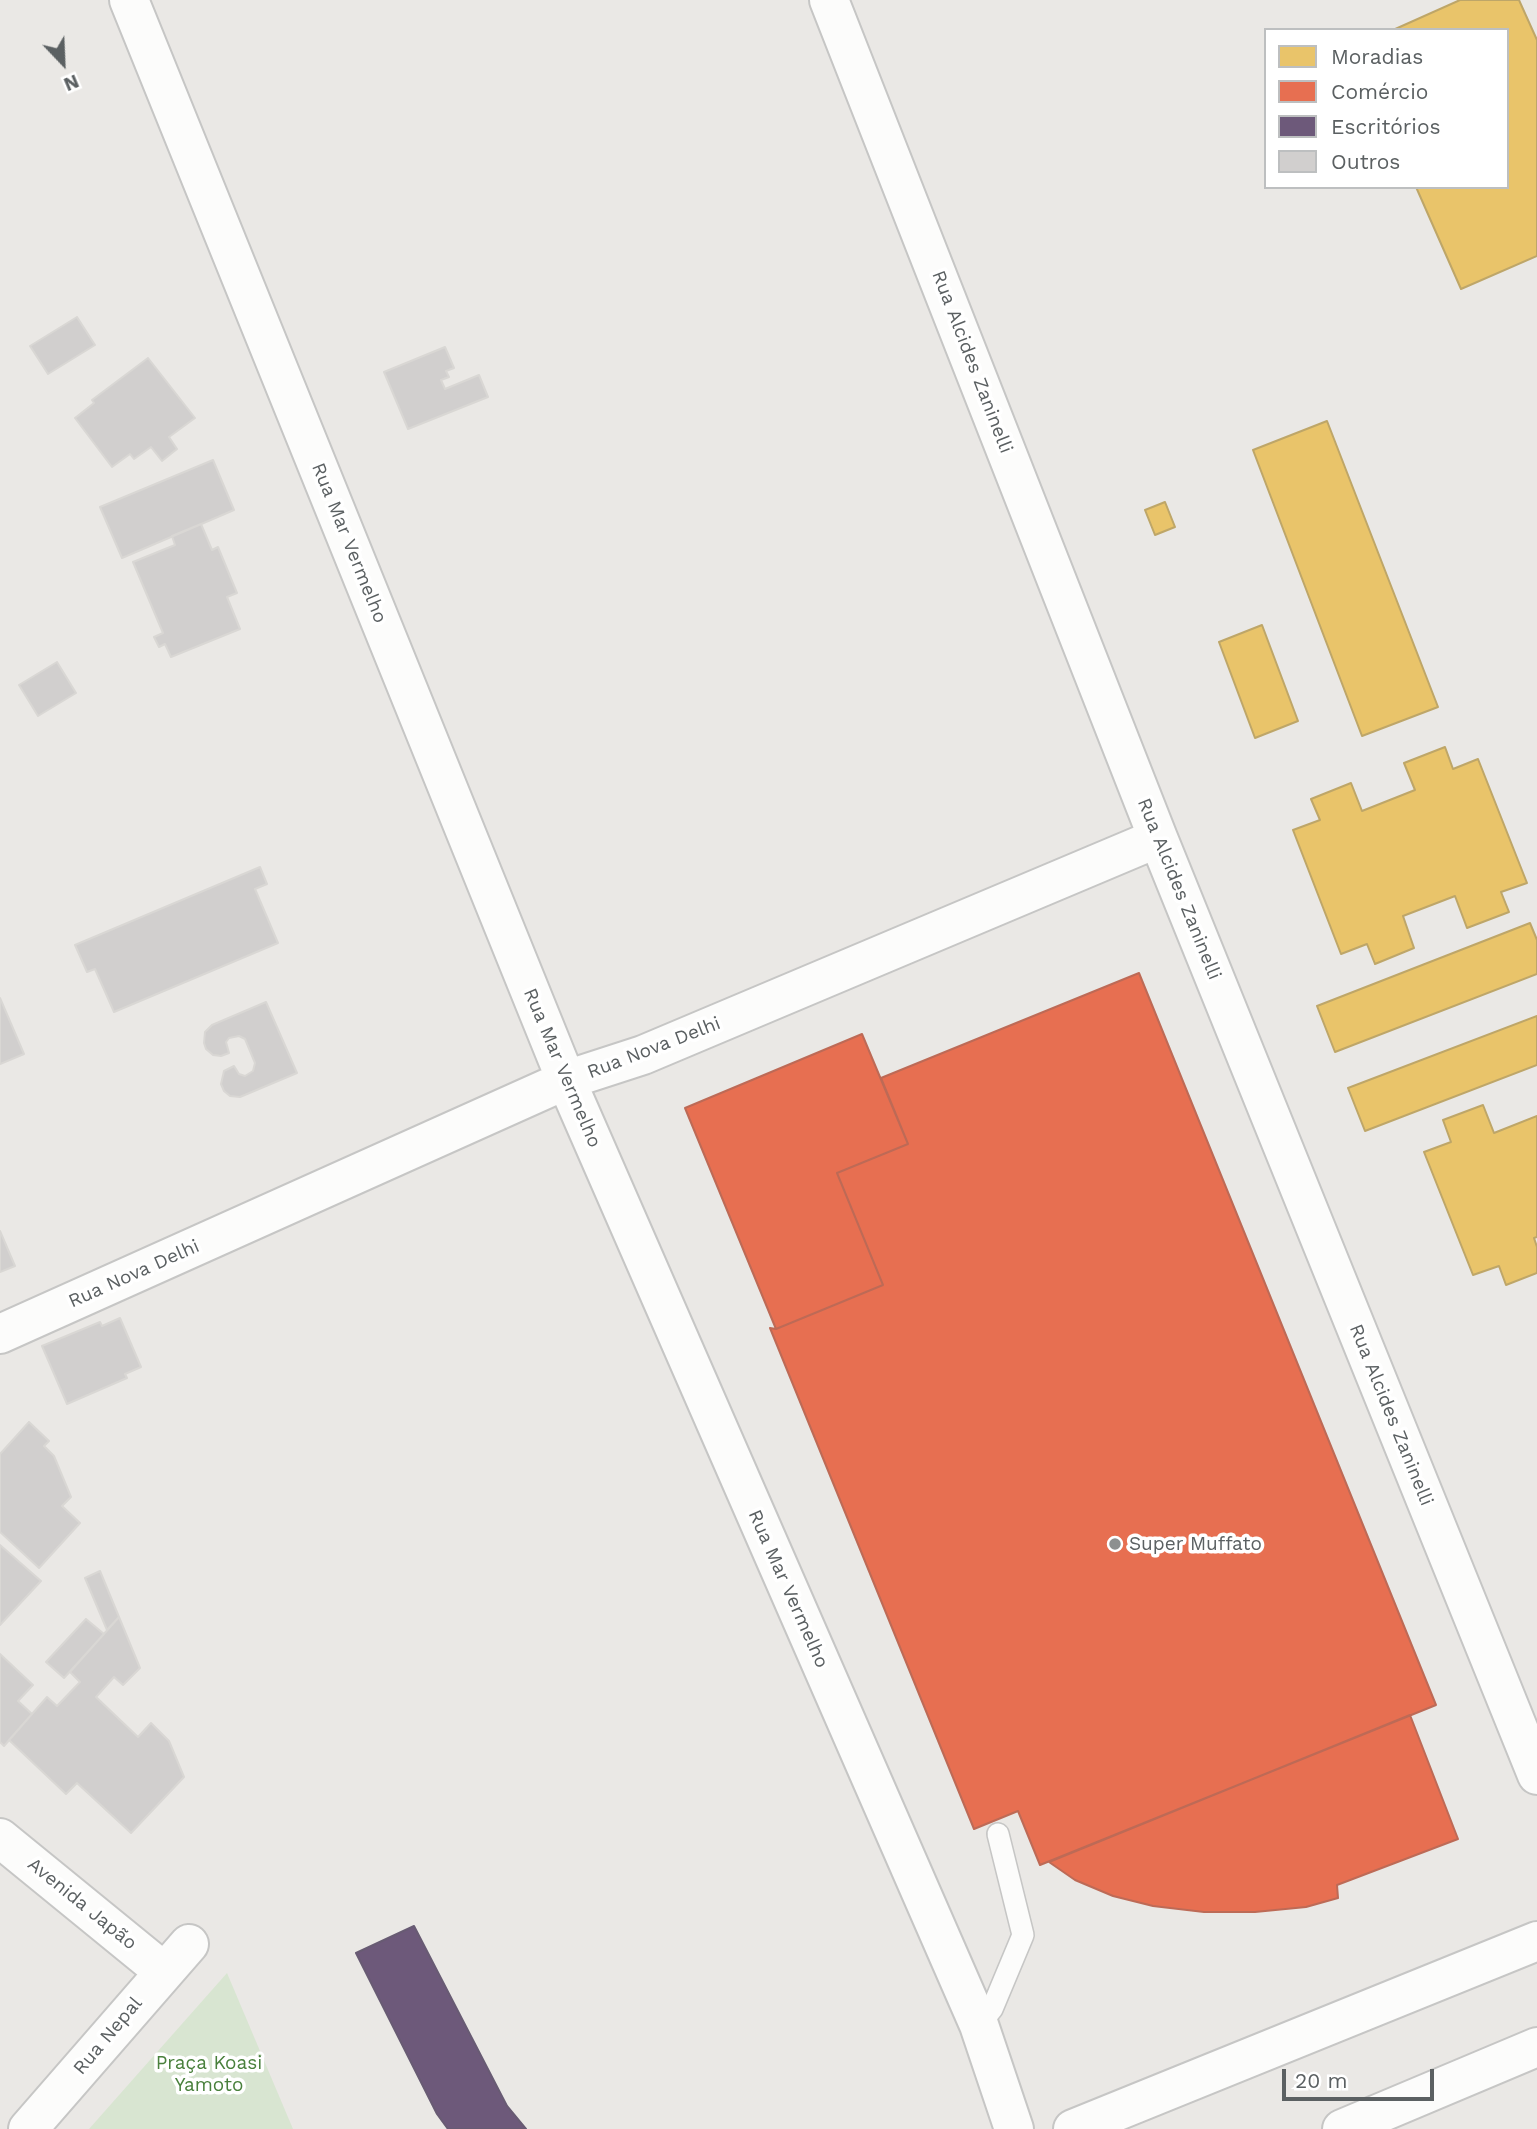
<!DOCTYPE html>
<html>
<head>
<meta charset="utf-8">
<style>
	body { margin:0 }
	#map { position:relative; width:1537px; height:2129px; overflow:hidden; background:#eae8e5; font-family:"Work Sans",sans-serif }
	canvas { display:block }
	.legend { position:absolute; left:1264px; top:28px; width:245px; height:161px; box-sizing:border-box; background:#fff; border:2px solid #bdbfc0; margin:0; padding:9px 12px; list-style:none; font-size:21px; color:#5b6062 }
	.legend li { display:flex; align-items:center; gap:14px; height:35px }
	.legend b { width:35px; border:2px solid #bdbfc0 }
	.north { position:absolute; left:28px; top:28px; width:70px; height:70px; -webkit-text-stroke:5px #fff; paint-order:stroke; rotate:157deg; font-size:19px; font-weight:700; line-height:28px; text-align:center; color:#5b6062 }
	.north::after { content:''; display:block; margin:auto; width:24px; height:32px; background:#5b6062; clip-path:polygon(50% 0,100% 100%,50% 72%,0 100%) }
	.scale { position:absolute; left:1282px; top:2069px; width:152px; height:32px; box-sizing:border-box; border:4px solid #5b6062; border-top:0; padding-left:9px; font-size:21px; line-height:24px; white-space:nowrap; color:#5b6062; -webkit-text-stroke:5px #fff; paint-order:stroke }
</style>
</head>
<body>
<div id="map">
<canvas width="1537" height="2129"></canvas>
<ul class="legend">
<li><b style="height:19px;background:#e9c46a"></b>Moradias</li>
<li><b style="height:19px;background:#e76f51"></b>Comércio</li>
<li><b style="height:19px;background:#6d597a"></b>Escritórios</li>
<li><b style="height:19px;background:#d1cfce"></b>Outros</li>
</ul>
<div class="north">N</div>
<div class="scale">20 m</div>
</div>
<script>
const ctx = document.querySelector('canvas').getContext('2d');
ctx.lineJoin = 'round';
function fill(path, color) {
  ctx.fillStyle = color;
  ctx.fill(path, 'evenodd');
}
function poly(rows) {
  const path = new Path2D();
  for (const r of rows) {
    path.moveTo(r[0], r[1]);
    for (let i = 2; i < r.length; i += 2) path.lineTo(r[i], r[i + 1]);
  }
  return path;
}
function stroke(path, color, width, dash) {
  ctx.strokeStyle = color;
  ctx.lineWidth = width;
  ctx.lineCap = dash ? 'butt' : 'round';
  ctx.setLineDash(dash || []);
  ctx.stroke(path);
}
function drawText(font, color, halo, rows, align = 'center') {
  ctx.font = font + ' "Work Sans",sans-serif';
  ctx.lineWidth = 7;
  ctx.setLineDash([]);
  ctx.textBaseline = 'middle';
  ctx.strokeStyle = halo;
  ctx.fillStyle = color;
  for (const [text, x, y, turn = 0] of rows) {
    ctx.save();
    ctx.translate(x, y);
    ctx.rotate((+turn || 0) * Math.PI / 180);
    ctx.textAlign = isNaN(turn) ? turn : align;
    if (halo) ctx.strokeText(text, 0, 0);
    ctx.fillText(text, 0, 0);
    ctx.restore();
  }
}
fill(poly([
	[227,1973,293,2129,89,2129]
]), '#d8e5d1');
const homes = poly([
	[1460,0,1519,0,1537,40,1537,256,1461,289,1416,187,1507,187,1507,30,1393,30,1460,0],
	[1327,421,1438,707,1362,736,1253,450,1327,421],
	[1165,502,1175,527,1155,535,1145,510,1165,502],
	[1262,625,1298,721,1255,738,1219,642,1262,625],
	[1445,747,1453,769,1478,759,1527,883,1501,892,1509,912,1467,928,1455,896,1403,916,1414,948,1375,964,1367,944,1341,954,1293,830,1320,820,1311,799,1351,783,1362,811,1415,790,1404,763,1445,747],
	[1530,923,1537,940,1537,974,1335,1052,1317,1006,1530,923],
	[1537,1016,1537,1065,1365,1131,1348,1088,1537,1016],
	[1483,1105,1494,1133,1537,1116,1537,1237,1534,1238,1537,1247,1537,1273,1506,1285,1499,1266,1473,1275,1424,1152,1451,1142,1443,1120,1483,1105]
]);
fill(homes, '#e9c46a');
stroke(homes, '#bea668', 2);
const shops = poly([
	[1139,973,1436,1705,1040,1865,1018,1811,974,1829,770,1328,776,1329,883,1285,837,1173,908,1144,881,1078,1139,973],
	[862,1034,908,1144,837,1173,883,1285,776,1329,685,1108,862,1034],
	[1410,1715,1458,1839,1337,1885,1338,1898,1306,1907,1255,1912,1204,1912,1153,1906,1113,1896,1075,1880,1049,1862,1410,1715]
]);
fill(shops, '#e76f51');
stroke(shops, '#bd6a56', 2);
const offices = poly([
	[414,1926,507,2106,526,2129,448,2129,437,2114,356,1953,414,1926]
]);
fill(offices, '#6d597a');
stroke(offices, '#685b73', 2);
const building = poly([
	[77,317,95,345,48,374,30,346,77,317],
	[445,347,454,368,446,371,449,377,441,380,445,389,479,375,488,397,408,429,384,372,445,347],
	[148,358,195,418,169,437,177,449,162,461,151,447,134,459,130,454,112,467,75,418,94,403,92,400,148,358],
	[213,460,234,510,122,558,100,507,213,460],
	[201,524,212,550,218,547,237,593,227,597,240,629,171,657,165,644,159,647,154,637,163,633,133,562,175,545,172,536,201,524],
	[57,662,76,693,38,716,19,685,57,662],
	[260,867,267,884,255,889,278,943,114,1012,95,969,87,972,75,945,260,867],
	[0,998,24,1054,0,1064,0,998],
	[266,1002,297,1073,240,1097,230,1096,224,1091,221,1084,224,1071,234,1066,239,1074,245,1076,253,1071,255,1063,245,1039,239,1036,229,1038,226,1042,229,1053,221,1056,213,1055,206,1049,204,1043,205,1032,212,1025,266,1002],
	[0,1231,15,1266,0,1272,0,1231],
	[120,1318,141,1367,125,1374,127,1378,67,1404,42,1346,100,1322,102,1326,120,1318],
	[29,1422,49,1441,44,1446,54,1456,71,1497,62,1506,80,1523,39,1568,0,1532,0,1454,29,1422],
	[0,1545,41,1581,0,1625,0,1545],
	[100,1571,119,1617,107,1630,85,1578,100,1571],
	[119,1617,140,1668,123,1685,114,1677,96,1697,138,1737,151,1723,169,1741,184,1777,131,1833,77,1783,66,1794,9,1740,47,1697,57,1706,80,1682,70,1672,119,1617],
	[86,1619,104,1634,64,1678,46,1662,86,1619],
	[0,1654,33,1685,18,1701,32,1714,4,1746,0,1742,0,1654]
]);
fill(building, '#d1cfce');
stroke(building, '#d9d7d4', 2);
const lane = poly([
	[979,2025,992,2009,1023,1935,998,1834]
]);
const street = poly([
	[129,0,566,1080,979,2025,1014,2129],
	[829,0,1158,838,1537,1775],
	[0,1334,566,1080,643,1055,1158,838],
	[0,1838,163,1971],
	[28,2129,189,1944]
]);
const secondary = poly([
	[1073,2129,1537,1941],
	[1342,2129,1537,2047]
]);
stroke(lane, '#c6c6c5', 24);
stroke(street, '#c6c6c5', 42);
stroke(secondary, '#c6c6c5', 42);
stroke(lane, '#fcfcfb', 21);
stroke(street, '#fcfcfb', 38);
stroke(secondary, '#fcfcfb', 38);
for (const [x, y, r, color] of [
	[1115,1544,7,"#8d9090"]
]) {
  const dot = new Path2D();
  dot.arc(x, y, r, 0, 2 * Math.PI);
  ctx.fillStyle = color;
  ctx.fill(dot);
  stroke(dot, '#fff', 2.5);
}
drawText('19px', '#5b6062', '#fff', [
	["Rua Alcides Zaninelli",972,362,69],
	["Rua Mar Vermelho",349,543,68],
	["Rua Alcides Zaninelli",1179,889,68],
	["Rua Nova Delhi",654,1048,-21],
	["Rua Mar Vermelho",562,1068,67],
	["Rua Nova Delhi",134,1274,-24],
	["Rua Alcides Zaninelli",1391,1415,68],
	["Rua Mar Vermelho",788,1589,66],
	["Avenida Japão",82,1904,39],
	["Rua Nepal",108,2036,-50]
]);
drawText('19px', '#5b6062', '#fff', [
	["Super Muffato",1129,1544]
], 'left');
drawText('19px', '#49803c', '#fff', [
	["Praça Koasi",209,2063],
	["Yamoto",209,2085]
]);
</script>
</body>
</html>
